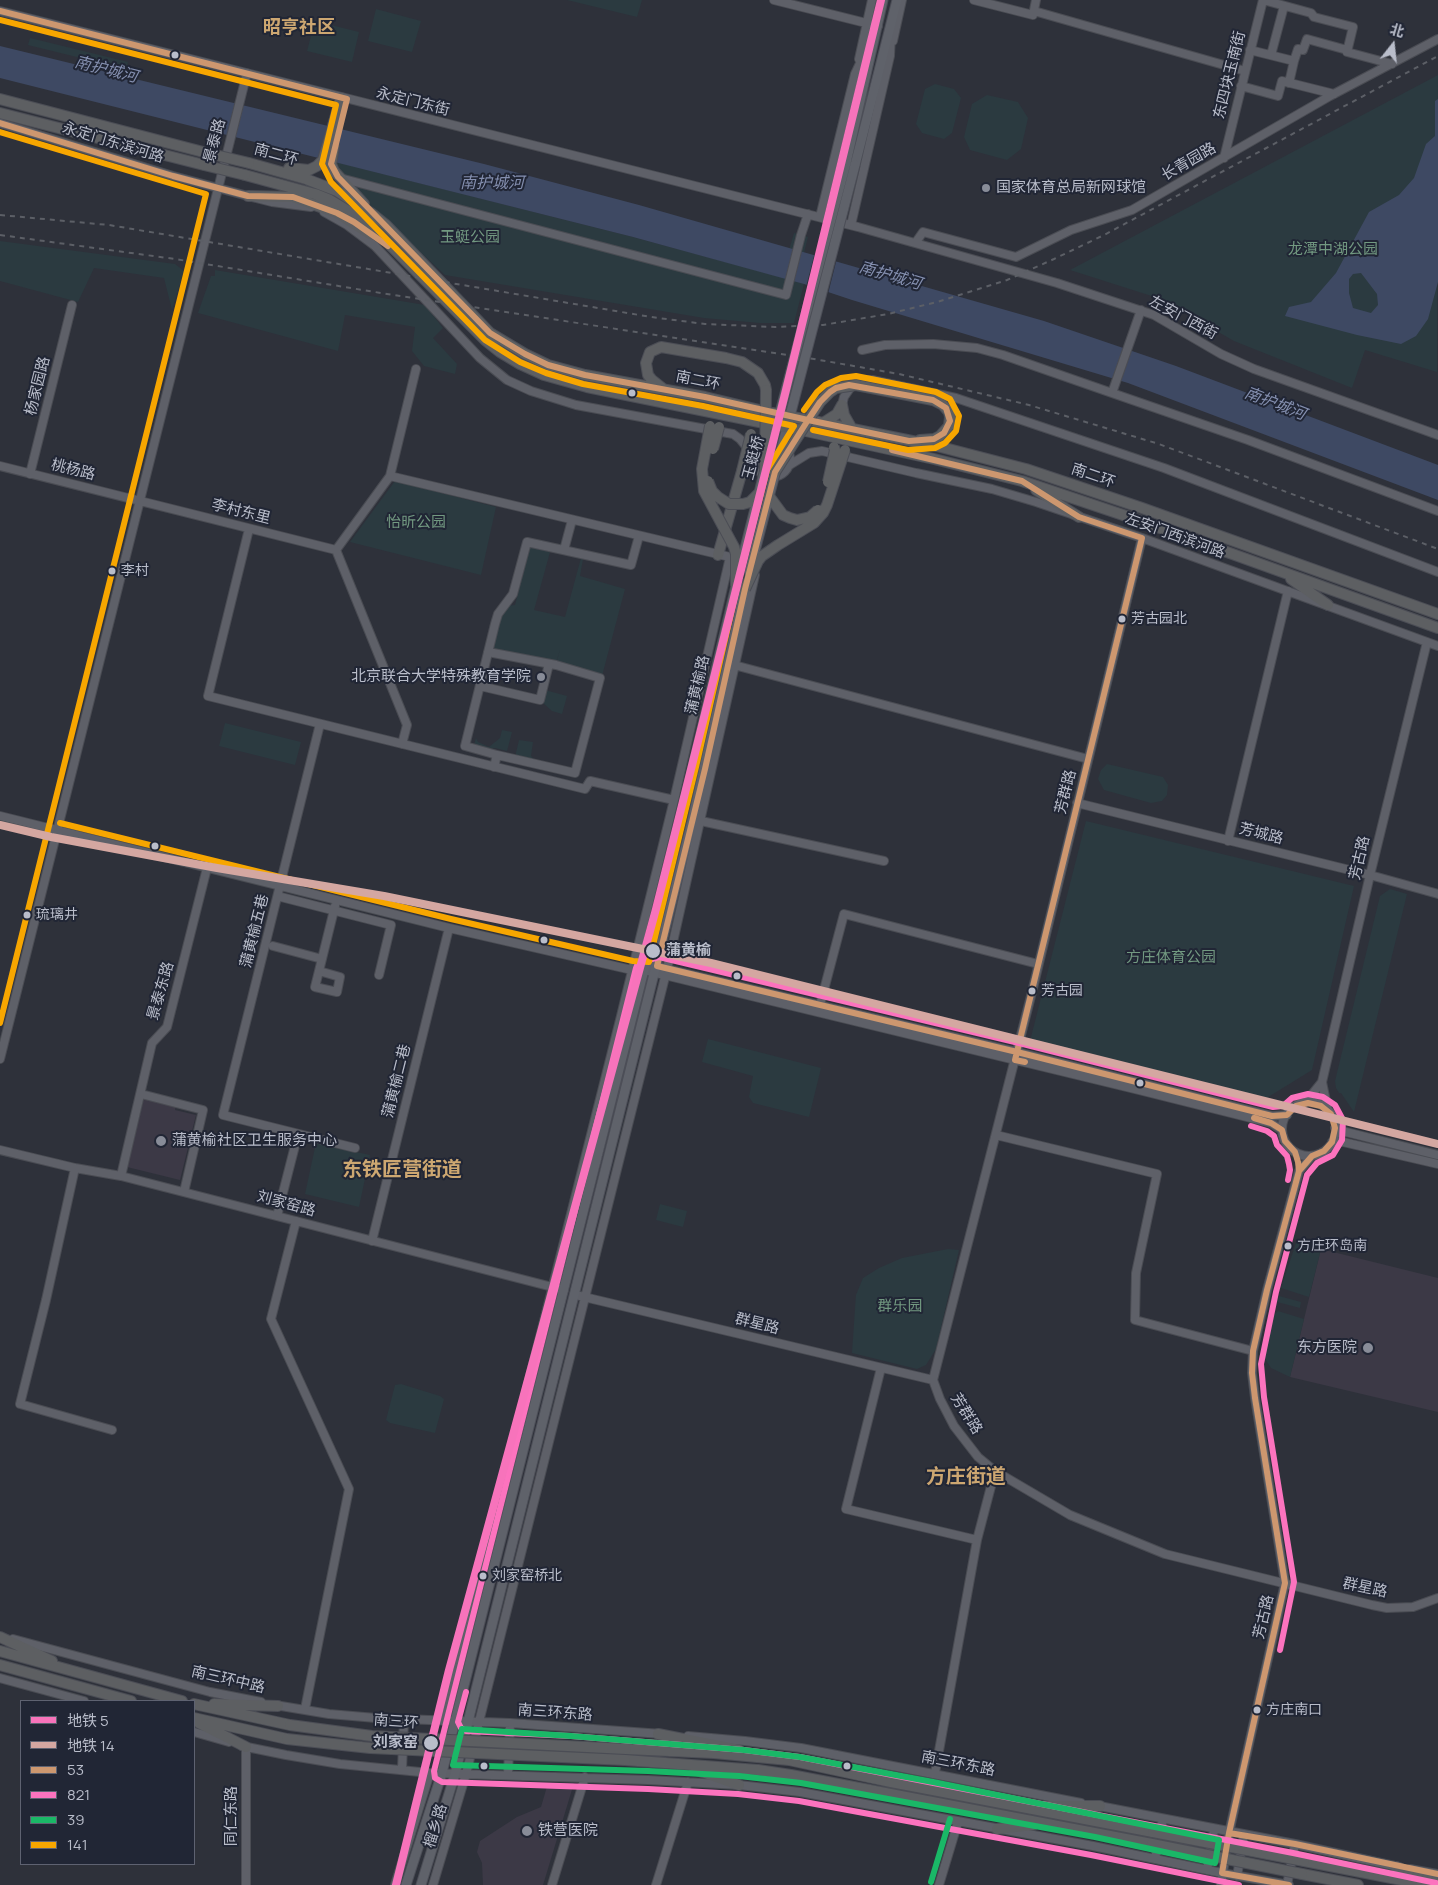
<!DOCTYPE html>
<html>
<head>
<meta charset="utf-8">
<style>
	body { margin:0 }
	#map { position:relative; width:1438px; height:1885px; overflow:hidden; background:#2e313a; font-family:Manrope,"Noto Sans SC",sans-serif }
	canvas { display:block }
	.legend { position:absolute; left:20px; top:1700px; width:175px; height:165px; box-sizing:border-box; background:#212635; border:1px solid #5e6271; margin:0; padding:6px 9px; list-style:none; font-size:15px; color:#b9bdca }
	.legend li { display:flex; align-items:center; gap:10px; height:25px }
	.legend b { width:25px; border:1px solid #5e6271 }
	.north { position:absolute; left:1368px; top:20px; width:50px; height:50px; -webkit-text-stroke:4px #212635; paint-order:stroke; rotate:16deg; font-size:14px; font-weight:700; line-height:20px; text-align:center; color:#b9bdca }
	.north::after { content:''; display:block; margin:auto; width:18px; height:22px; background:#b9bdca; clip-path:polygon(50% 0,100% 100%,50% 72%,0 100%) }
</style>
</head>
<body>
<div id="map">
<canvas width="1438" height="1885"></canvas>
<ul class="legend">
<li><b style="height:6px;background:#f773bb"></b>地铁 5</li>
<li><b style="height:6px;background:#d4a7a1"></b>地铁 14</li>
<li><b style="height:6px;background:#cd976f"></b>53</li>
<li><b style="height:6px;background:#fc73be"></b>821</li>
<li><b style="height:6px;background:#1ab867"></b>39</li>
<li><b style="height:6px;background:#f7a600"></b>141</li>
</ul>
<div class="north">北</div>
</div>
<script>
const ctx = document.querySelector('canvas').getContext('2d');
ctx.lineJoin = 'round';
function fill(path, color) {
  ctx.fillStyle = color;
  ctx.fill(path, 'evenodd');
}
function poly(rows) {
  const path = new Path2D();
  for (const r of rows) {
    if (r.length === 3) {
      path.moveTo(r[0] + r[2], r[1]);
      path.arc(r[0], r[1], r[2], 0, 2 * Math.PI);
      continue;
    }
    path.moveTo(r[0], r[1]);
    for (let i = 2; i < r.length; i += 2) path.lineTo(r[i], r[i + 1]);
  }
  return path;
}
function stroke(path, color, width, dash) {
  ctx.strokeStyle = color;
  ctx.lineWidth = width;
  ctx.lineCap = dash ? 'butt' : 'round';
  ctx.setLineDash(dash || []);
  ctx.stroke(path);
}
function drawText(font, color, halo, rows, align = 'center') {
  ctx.font = font + ' Manrope,"Noto Sans SC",sans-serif';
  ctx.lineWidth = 4;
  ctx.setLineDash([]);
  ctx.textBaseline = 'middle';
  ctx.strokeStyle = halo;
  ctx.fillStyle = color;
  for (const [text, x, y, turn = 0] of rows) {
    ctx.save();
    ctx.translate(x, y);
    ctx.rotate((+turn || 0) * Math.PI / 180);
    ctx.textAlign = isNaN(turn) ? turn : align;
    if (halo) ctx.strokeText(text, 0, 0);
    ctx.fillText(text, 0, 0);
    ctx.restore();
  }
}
fill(poly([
	[144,1098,176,1106,175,1110,196,1115,180,1180,127,1167],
	[1321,1249,1438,1278,1438,1412,1290,1377],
	[548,1783,574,1783,543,1885,483,1885,482,1863,477,1852,480,1841,517,1817,541,1807]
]), '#3c3946');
fill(poly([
	[567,0,642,0,637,17],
	[376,9,421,21,412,52,368,41],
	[315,21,359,32,352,62,307,51],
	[30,38,128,62,126,69,28,45],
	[1438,75,1437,372,1365,350,1352,388,1234,341,1161,299,1070,270],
	[935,84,954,89,961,98,952,133,944,139,922,133,916,124,925,89],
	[987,95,1018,102,1028,118,1021,149,1007,160,970,150,964,137,972,104],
	[336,162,633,237,781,277,794,233,808,237,797,281,804,284,794,323,760,323,704,318,445,275,346,183],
	[0,241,175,264,184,271,172,310,164,278,94,268,78,302,0,281],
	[215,270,425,305,443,328,433,338,457,364,455,374,424,366,412,351,415,327,345,315,338,351,198,313,211,276,215,276],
	[395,481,496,507,481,575,350,542],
	[530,547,550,552,534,610,565,617,581,558,583,559,580,576,625,589,602,676,556,665,560,649,556,663,492,652,500,616,507,606,515,605],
	[545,690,567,696,562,714,552,711,542,702],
	[225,723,301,742,295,765,219,746],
	[502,730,512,732,507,751,495,748,488,750,474,745,476,738,478,742,489,747,500,738],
	[519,740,533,742,531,756,534,759,533,763,515,757],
	[1107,764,1163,777,1168,785,1167,795,1162,801,1151,803,1104,790,1098,779,1101,770],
	[1086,821,1354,886,1312,1070,1265,1099,1030,1041],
	[1390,889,1407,894,1354,1112,1341,1093,1339,1093,1336,1088,1335,1081,1380,896],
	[708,1039,821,1068,809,1117,753,1103,749,1097,753,1076,702,1062],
	[316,1143,370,1155,359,1207,305,1194],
	[660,1204,687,1211,683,1227,656,1220],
	[1296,1243,1321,1249,1309,1297,1281,1288],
	[948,1249,959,1250,936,1349,926,1365,917,1369,852,1353,856,1295,863,1278,879,1268,902,1258],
	[1279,1296,1301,1302,1300,1308,1277,1302],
	[1278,1311,1304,1319,1290,1377,1271,1368,1264,1357,1273,1316],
	[401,1384,440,1396,444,1399,435,1433,390,1423,386,1420,395,1385]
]), '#2b3a40');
fill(poly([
	[0,46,484,164,639,205,1044,321,1176,366,1438,465,1438,500,1128,383,852,300,804,284,633,237,0,78],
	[1438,99,1438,282,1428,319,1416,336,1401,344,1357,335,1285,316,1289,307,1311,302,1336,273,1369,212,1399,195,1414,178,1426,144,1435,136,1435,101],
	[1361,273,1377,294,1378,305,1371,313,1353,308,1349,293,1349,279,1353,274]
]), '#3e4963');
fill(poly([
	[815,252,837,258,828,294,806,287]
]), '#2e313a');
const minor = poly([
	[774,0,878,26,876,29],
	[974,0,1033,15,1036,0],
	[1263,0,1311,13,1314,17,1353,27,1347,52,1392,64],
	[0,11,858,227,1057,283,1154,315,1221,354,1254,369,1438,435],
	[1034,11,1245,71],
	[893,41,902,0],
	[1250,50,1294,61,1298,49,1303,50,1307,39,1347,50],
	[1271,55,1284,6],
	[859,59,872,0],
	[1289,83,1294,61],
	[1241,86,1278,96,1282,81,1334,94],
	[0,123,173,176,248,196,272,202,311,207],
	[1224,158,1263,0],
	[340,178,786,295,801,235,808,214],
	[324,212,347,225,375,246,480,358,507,380,531,391,576,405,733,434,740,439,754,456],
	[820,217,855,74,871,40],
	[851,225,890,56,891,34],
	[916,242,923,232,1016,257,1071,230,1132,210,1330,96,1438,39],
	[1141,310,1112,393,1248,440,1438,511],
	[862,350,885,345,933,344,977,348,1003,355,1112,393],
	[842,405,844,397,855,381,864,380,872,380,956,398,1164,468,1438,572],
	[772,459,18],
	[782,445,779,437,836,221],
	[0,466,336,550],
	[788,466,809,453,822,451,916,473,992,489,1036,502,1142,538,1438,646],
	[30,474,72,305],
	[390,476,730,557],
	[249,529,208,696,585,789,590,781,674,800],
	[1142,538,1032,992,933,1380,940,1399,954,1426,978,1457,995,1471,1070,1515,1165,1554,1372,1605,1387,1608,1413,1607,1438,1598],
	[752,539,767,481,774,477],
	[564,550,572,520],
	[488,652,556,665,600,678,575,773,497,755],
	[734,665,1088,759],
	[480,686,540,700,549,664],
	[320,724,223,1115,355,1148],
	[402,744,407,725,336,550,390,476,416,369],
	[494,767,497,755,465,746,495,624,498,614,513,594,527,542,631,565,639,536],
	[1077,803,1370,875,1438,894],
	[0,816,449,928,632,970,644,970,1139,1090,1271,1123,1282,1130],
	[701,821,884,861],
	[1228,841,1288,591],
	[281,897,391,925,379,975],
	[273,946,322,959],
	[651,968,657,966,667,969,1017,1052,1272,1116,1287,1115],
	[319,971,315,987,337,992,340,977,319,971,335,906],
	[820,1005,844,914,1038,964],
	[0,1059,247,73],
	[141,1094,203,1110,184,1192],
	[1309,1129,27],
	[1305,1103,1322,1082],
	[1328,1111,1322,1082,1370,875,1427,642],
	[1335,1128,1346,1132,1438,1155],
	[996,1135,1157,1174,1136,1273,1135,1320,1253,1351],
	[1332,1142,1343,1142,1438,1164],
	[0,1150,75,1168,121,1176,564,1290],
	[75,1168,46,1300,20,1404,112,1430],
	[121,1176,152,1043,167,1027,207,868],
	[277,1216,298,1134],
	[296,1221,271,1319,349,1489,305,1709],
	[372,1241,449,928],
	[580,1296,933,1380],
	[881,1368,846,1509,977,1540],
	[13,1639,210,1692,261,1702],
	[0,1678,84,1701],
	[275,1705,329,1714,376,1718,510,1723,662,1734],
	[443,1721,621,1016,674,800,730,557,739,559],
	[194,1732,229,1742],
	[688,1736,745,1741,801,1748,1081,1803],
	[242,1746,286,1755,340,1764,430,1773,648,1780,739,1785,800,1792,1093,1846,1222,1873,1289,1885],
	[402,1770,404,1719],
	[935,1773,977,1540,995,1471],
	[508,1775,510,1723],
	[1094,1805,1295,1844,1399,1867],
	[1155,1859,1163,1819],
	[1410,1869,1438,1874],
	[1207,1870,1214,1830],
	[1237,1876,1244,1835],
	[246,1885,246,1747],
	[395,1885,430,1773],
	[433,1885,466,1774,667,969,755,575],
	[552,1885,585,1777],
	[656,1885,688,1782],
	[939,1885,958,1822],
	[1221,1885,1229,1833,1285,1583,1255,1398,1252,1373,1253,1351,1267,1290,1299,1171,1312,1156],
	[1287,1885,1295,1844]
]);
const major = poly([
	[846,163,883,0],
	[855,165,897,0],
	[406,1885,442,1773,644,970,736,586],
	[421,1885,455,1774,692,821,745,589]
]);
const highway = poly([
	[0,99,207,153],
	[0,113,204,165],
	[334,146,331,164,334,171,364,204],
	[249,163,306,179,337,191,371,213,386,225,490,333,525,354,548,365,585,375,705,397,772,413],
	[289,168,309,170,317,166,323,160,341,98],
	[245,175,315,194,330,200,360,218,378,233,485,340,500,352,520,364,544,375,587,387,769,424],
	[248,196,293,197,337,213,370,234],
	[662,388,652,380,648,375,646,363,650,352,661,347,726,358,742,362,758,373,765,385,766,390],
	[842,405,844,415,852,429],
	[803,419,937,446,1026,469,1142,508,1438,614],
	[823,423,837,414,842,405],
	[801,430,934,459,1022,481,1138,520,1438,628],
	[920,440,934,439,940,436,949,426,950,417,949,412,943,405,933,400],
	[1036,490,1079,517],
	[718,555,742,471],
	[1291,579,1328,605],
	[0,1637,52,1661],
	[0,1651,182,1701],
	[0,1665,131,1701],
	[194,1704,290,1725],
	[214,1704,278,1706],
	[194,1718,287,1739],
	[199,1723,246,1747],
	[658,1734,739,1750],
	[626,1749,714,1753,789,1760,891,1782,1153,1832],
	[625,1760,758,1770,791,1775,1152,1844],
	[694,1769,739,1785],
	[1046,1806,1100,1806],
	[997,1829,1033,1825],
	[1304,1861,1427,1885],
	[1396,1867,1438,1884],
	[1302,1874,1358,1885]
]);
stroke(minor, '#4a4c53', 10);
stroke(major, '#4c4e57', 11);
stroke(highway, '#4b4d55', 12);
stroke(minor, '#5e6068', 8);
stroke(major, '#5f626a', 9);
stroke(highway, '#5d5f62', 10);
stroke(poly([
	[0,215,109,225,651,317,705,324,775,327,823,325,888,314,937,302,1007,280,1054,259,1104,235,1438,56],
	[0,235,175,259,387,294,814,359,899,374,1029,405,1159,444,1438,549]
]), '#5c5f66', 2, [5, 5]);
const majorBridge = poly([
	[749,574,855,165],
	[738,576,765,469,846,163]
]);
const highwayBridge = poly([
	[207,153,249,163],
	[204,165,245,175],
	[772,413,803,419],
	[769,424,801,430],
	[710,426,702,469,704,491,734,547,736,554,736,586],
	[713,449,719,427],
	[765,469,766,390],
	[742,471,751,434],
	[775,472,820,402,830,392,836,388,856,385,933,400],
	[708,481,712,491,718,497,729,504,743,504,750,502,759,493],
	[828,482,835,450,834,447],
	[769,496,783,515,790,518,797,520,810,517,818,510],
	[745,589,758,561,762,556,778,545,814,523,823,513,827,505,845,450],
	[290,1725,372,1736,626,1749],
	[287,1739,370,1748,625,1760],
	[1153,1832,1304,1861],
	[1152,1844,1302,1874]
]);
stroke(majorBridge, '#4c4e57', 11, []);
stroke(highwayBridge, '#4b4d55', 12, []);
stroke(majorBridge, '#5f626a', 9);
stroke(highwayBridge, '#5d5f62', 10);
stroke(poly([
	[0,11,347,99,331,164,338,177,490,333,525,354,548,365,585,375,705,397,808,420],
	[0,123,173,176,248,196,293,197,337,213,354,222,388,246],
	[849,385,933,400,946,408,950,421,944,433,934,439,909,441,808,420,820,402,830,392,836,388,849,385],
	[808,420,775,472,745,589,705,769,657,966,1017,1052,1272,1116,1287,1115,1296,1106,1308,1103,1321,1106,1331,1114,1335,1128,1332,1142,1324,1151,1312,1156,1299,1171,1267,1290,1253,1351,1252,1373,1255,1398,1285,1583,1229,1833,1222,1873,1289,1885],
	[892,450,1022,481,1079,517,1142,538,1015,1060,1025,1062],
	[1254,1118,1271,1123,1282,1130,1285,1141,1295,1152,1298,1162,1299,1171,1296,1182],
	[1229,1833,1295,1844,1438,1874]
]), '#cd976f', 6);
stroke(poly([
	[1251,1126,1267,1131,1274,1136,1277,1145,1287,1156,1289,1164,1290,1170,1288,1180],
	[466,1692,458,1722,461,1728,466,1731,571,1736,744,1750,800,1757,1293,1853,1436,1883],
	[1239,1885,1091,1855,799,1801,738,1794,648,1789,442,1782,435,1778,434,1771,636,968,638,963,659,957,1019,1043,1273,1107,1283,1106,1292,1098,1308,1094,1323,1097,1335,1105,1343,1120,1342,1140,1333,1155,1317,1163,1307,1175,1276,1292,1261,1364,1264,1397,1294,1582,1280,1650]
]), '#fc73be', 6);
stroke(poly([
	[462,1729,571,1736,744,1750,800,1757,933,1782,1219,1840,1215,1863,1095,1837,801,1783,739,1776,648,1771,453,1765,462,1729],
	[931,1882,950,1819]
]), '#1ab867', 6);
stroke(poly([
	[0,20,336,105,322,164,331,182,485,340,520,362,546,373,583,384,703,406,794,426,767,470,737,587,696,767,649,962,633,961,451,919,60,823],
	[0,132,206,194,0,1023],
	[804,410,817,392,825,385,841,378,856,376,936,392,950,399,959,416,956,431,945,443,935,448,908,450,813,430]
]), '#f7a600', 6);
stroke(poly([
	[396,1885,449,1670,656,909,786,390,881,0]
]), '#f773bb', 8);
stroke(poly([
	[0,825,51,837,217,868,384,896,711,963,1438,1144]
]), '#d4a7a1', 8);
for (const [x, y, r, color] of [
	[175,55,4.5,"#b9bdca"],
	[986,188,5,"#888c98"],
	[632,393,4.5,"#b9bdca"],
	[112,571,4.5,"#b9bdca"],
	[1122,619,4.5,"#b9bdca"],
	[541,677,5,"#888c98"],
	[155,846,4.5,"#b9bdca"],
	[27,915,4.5,"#b9bdca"],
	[544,940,4.5,"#b9bdca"],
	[653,951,8,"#b9bdca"],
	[737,976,4.5,"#b9bdca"],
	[1032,991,4.5,"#b9bdca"],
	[1140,1083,4.5,"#b9bdca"],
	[161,1141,6,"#888c98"],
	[1288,1246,4.5,"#b9bdca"],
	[1368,1348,6,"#888c98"],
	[483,1576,4.5,"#b9bdca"],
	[1257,1710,4.5,"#b9bdca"],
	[431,1743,8,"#b9bdca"],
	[484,1766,4.5,"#b9bdca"],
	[847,1766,4.5,"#b9bdca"],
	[527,1831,6,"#888c98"]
]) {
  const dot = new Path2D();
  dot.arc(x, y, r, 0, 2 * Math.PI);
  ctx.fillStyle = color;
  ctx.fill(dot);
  stroke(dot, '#212635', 2);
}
drawText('14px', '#b9bdca', '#212635', [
	["李村",121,571],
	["芳古园北",1131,619],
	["琉璃井",36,915],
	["芳古园",1041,991],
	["方庄环岛南",1297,1246],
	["刘家窑桥北",492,1576],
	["方庄南口",1266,1710]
], 'left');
drawText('15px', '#b9bdca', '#212635', [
	["东四块玉南街",1230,75,-76],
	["永定门东街",413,102,14],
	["景泰路",215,141,-75],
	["永定门东滨河路",113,143,17],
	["南二环",276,155,15],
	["长青园路",1189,162,-30],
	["左安门西街",1183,318,28],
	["南二环",698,381,11],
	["杨家园路",38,386,-76],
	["玉蜓桥",754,458,-75],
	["桃杨路",73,470,14],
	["南二环",1093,476,19],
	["李村东里",241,512,14],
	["左安门西滨河路",1175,536,20],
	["蒲黄榆路",698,685,-77],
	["芳群路",1066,792,-76],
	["芳城路",1261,834,14],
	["芳古路",1360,858,-77],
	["蒲黄榆五巷",255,931,-76],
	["景泰东路",161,991,-74],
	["蒲黄榆二巷",397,1081,-76],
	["刘家窑路",286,1204,15],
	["群星路",757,1324,14],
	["芳群路",966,1414,58],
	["群星路",1365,1588,12],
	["芳古路",1264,1617,-77],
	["南三环中路",228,1680,13],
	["南三环东路",555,1713,4],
	["南三环",396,1722,4],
	["南三环东路",958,1764,11],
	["同仁东路",232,1816,-90],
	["榴乡路",436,1826,-73]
]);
drawText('15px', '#b9bdca', '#212635', [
	["国家体育总局新网球馆",996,188],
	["北京联合大学特殊教育学院",531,677,"right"],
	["蒲黄榆社区卫生服务中心",172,1141],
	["东方医院",1357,1348,"right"],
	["铁营医院",538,1831]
], 'left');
drawText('15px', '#729981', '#212635', [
	["玉蜓公园",470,238],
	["龙潭中湖公园",1333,250],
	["怡昕公园",416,523],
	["方庄体育公园",1171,958],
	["群乐园",900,1307]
]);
drawText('bold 15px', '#b9bdca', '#212635', [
	["蒲黄榆",666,951],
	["刘家窑",418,1743,"right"]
], 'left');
drawText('italic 16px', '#848faf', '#212635', [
	["南护城河",106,70,14],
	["南护城河",492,184],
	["南护城河",890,276,16],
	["南护城河",1275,404,21]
]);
drawText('bold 18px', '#cda771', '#212635', [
	["昭亨社区",299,28]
]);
drawText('bold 20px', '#cda771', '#212635', [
	["东铁匠营街道",402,1170],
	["方庄街道",966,1477]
]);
</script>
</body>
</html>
